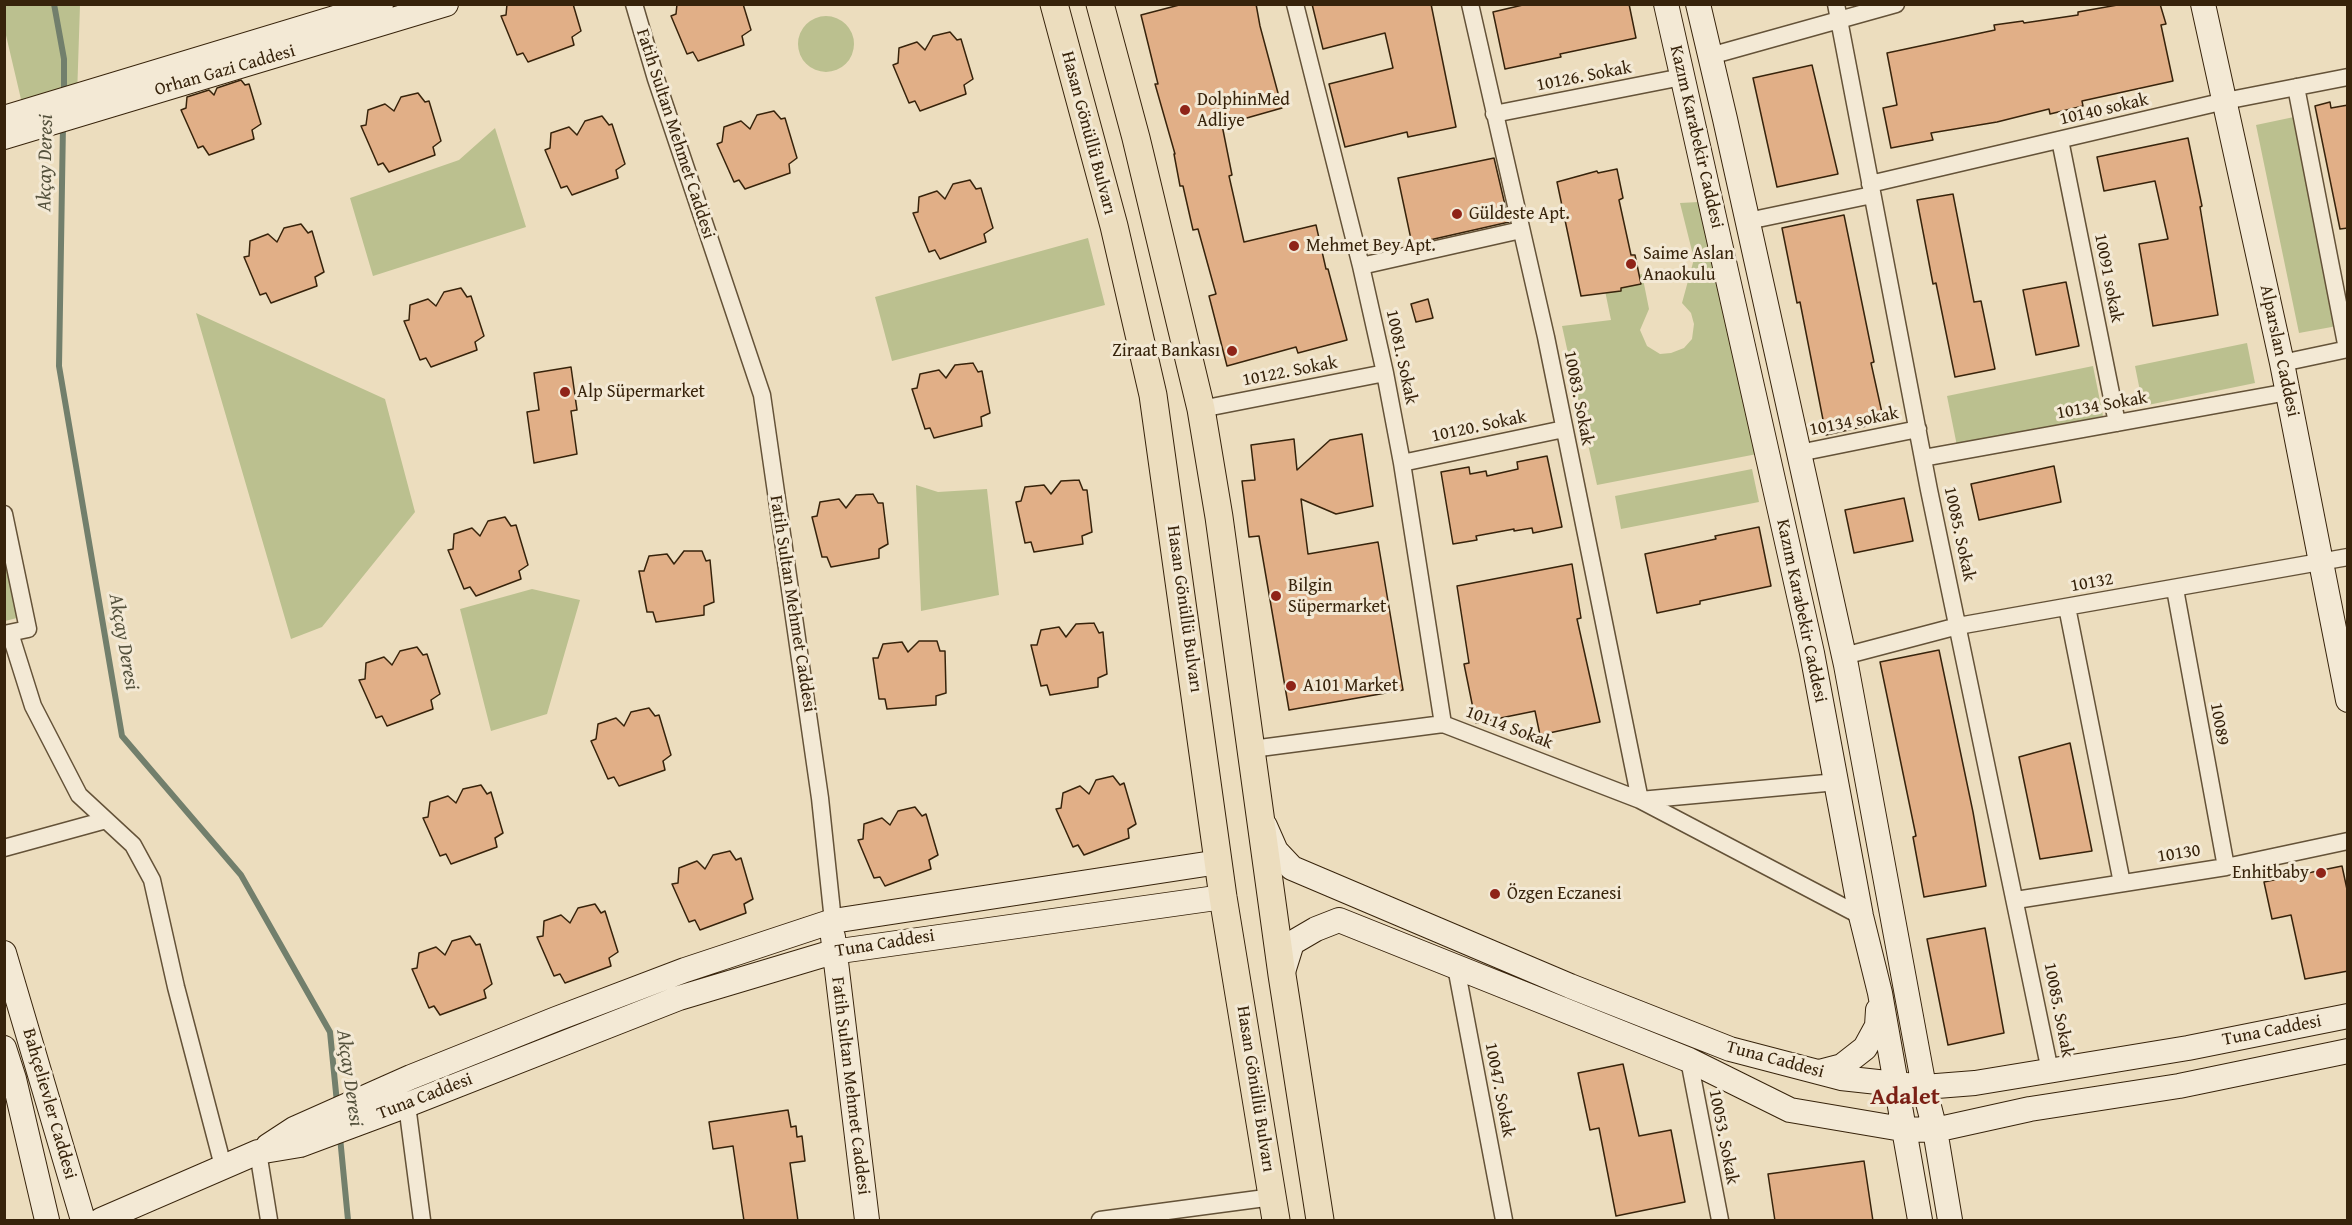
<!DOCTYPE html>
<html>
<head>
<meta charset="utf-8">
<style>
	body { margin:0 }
	#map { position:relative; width:2352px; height:1225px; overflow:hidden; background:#ecddbe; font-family:"Gentium Book Plus",serif }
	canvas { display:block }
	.frame { position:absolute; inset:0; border:6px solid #37230b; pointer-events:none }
</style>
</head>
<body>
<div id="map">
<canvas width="2352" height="1225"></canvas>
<div class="frame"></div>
</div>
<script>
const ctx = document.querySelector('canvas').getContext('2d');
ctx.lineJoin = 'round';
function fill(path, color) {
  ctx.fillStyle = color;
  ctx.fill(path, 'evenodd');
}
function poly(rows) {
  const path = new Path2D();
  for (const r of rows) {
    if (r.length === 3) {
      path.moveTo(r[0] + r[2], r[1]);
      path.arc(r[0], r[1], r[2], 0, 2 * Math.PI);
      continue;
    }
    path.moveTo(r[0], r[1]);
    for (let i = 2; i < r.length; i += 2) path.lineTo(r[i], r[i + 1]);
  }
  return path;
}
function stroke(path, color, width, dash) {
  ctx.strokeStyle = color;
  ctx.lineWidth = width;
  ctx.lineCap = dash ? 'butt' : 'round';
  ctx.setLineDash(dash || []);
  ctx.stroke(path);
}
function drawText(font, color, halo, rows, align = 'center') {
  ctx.font = font + ' "Gentium Book Plus",serif';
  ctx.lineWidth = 6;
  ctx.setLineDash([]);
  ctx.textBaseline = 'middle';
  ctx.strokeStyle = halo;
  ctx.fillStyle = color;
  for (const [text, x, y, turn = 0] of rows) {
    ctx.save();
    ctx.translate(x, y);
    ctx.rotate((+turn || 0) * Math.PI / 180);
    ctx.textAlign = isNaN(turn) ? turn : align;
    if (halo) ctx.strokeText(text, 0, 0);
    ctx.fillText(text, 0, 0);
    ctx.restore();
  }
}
fill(poly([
	[4,5,80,5,77,97,24,112,5,31],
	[826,44,28],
	[2294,117,2337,326,2299,333,2256,125],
	[495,128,526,227,373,276,350,198,459,160],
	[1699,202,1757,454,1597,485,1562,326,1611,320,1603,281,1642,274,1649,309,1640,330,1647,346,1660,354,1671,353,1684,348,1692,339,1694,324,1691,313,1682,303,1694,259,1680,203],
	[1088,238,1105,305,892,361,875,297],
	[196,313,385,399,415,512,322,627,291,639],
	[2247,343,2255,383,2143,406,2135,366],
	[2093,366,2103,416,1957,446,1947,396],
	[1752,469,1759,502,1621,529,1615,496],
	[916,485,938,492,987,489,999,595,921,611],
	[4,540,21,617,5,621,4,621],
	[532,589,580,600,547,714,491,731,460,609]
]), '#bbc08f');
stroke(poly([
	[54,4,64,59,64,93],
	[63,124,59,366,122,736,241,875,330,1032,337,1103],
	[340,1137,348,1220]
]), '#727f6c', 6);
const building = poly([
	[507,4,573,4,581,31,572,37,574,45,528,62,523,53,517,55,501,16,506,15,507,4],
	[677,4,743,4,751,30,742,36,744,45,698,61,693,52,687,54,671,16,676,14,677,4],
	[1183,4,1256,4,1260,26,1282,108,1222,125,1232,175,1229,176,1244,242,1316,225,1326,269,1328,269,1347,340,1298,353,1296,347,1227,366,1209,296,1216,294,1198,229,1193,230,1183,186,1180,186,1174,154,1175,154,1155,84,1158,84,1141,15,1183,4],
	[1312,4,1431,4,1456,127,1408,137,1407,132,1345,147,1329,84,1393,68,1385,33,1323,49,1312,4],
	[1527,4,1629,4,1636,38,1560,54,1561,57,1505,69,1493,12,1527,4],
	[2123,4,2160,4,2166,24,2161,25,2173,81,2082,101,2083,106,2050,114,2049,109,1997,122,1931,133,1933,140,1891,148,1883,108,1897,105,1887,53,1995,30,1994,25,2023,21,2024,23,2078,15,2078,12,2123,4],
	[950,32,957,40,961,39,973,79,964,85,966,94,920,111,915,101,909,103,893,65,898,63,899,48,917,42,925,50,933,36,950,32],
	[1812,65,1838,174,1777,187,1753,78,1812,65],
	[241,80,245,85,249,84,261,124,252,130,254,139,209,155,203,146,198,148,181,110,186,108,187,97,209,90,214,95,217,88,241,80],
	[418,93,425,102,429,101,441,141,433,147,435,155,389,172,383,163,378,165,361,126,366,125,368,110,385,104,394,111,401,97,418,93],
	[2330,102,2331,108,2348,105,2348,228,2340,229,2315,106,2330,102],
	[774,111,781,119,785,118,797,158,789,164,790,173,745,189,739,180,734,182,717,144,722,142,724,127,741,121,750,129,757,115,774,111],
	[602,116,609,125,612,124,625,164,616,170,618,178,572,195,567,186,561,188,545,150,550,148,551,133,569,127,577,135,585,121,602,116],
	[2188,138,2202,206,2200,207,2218,315,2153,326,2139,244,2168,239,2155,181,2104,191,2097,157,2188,138],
	[1494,158,1509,222,1412,244,1398,178,1494,158],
	[1617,169,1623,198,1619,200,1631,255,1635,255,1641,284,1621,288,1621,291,1581,296,1557,182,1597,171,1598,173,1617,169],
	[970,180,976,189,981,188,993,228,984,234,986,242,940,259,935,250,929,252,913,213,918,212,919,197,937,191,945,199,953,184,970,180],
	[1953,194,1974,302,1981,301,1995,369,1955,377,1936,283,1933,284,1917,200,1953,194],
	[1844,215,1874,362,1871,363,1884,422,1826,435,1800,302,1797,303,1782,228,1844,215],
	[301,224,308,233,312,231,324,272,315,277,317,286,271,303,266,293,260,295,244,257,249,256,250,241,268,234,277,242,284,228,301,224],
	[2066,282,2079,346,2036,355,2023,290,2066,282],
	[461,288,467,297,471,296,484,336,475,342,477,350,431,367,426,358,420,360,404,321,409,320,410,305,428,299,436,306,444,292,461,288],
	[1428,299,1433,318,1416,322,1411,304,1428,299],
	[973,363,978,372,982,371,990,413,981,417,982,426,934,438,930,428,925,429,912,389,917,388,920,374,939,370,946,378,955,365,973,363],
	[571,367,577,410,571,411,577,454,534,463,527,412,539,410,534,373,571,367],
	[1362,434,1373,506,1336,514,1301,499,1308,554,1378,542,1403,690,1289,710,1259,536,1249,537,1242,481,1255,480,1251,445,1294,439,1297,470,1330,440,1362,434],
	[1547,456,1562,527,1533,533,1532,528,1514,531,1514,529,1476,536,1477,540,1453,544,1441,472,1469,467,1470,474,1486,471,1487,476,1518,469,1517,462,1547,456],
	[2054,466,2061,502,1979,520,1971,484,2054,466],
	[1079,480,1083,490,1087,490,1092,532,1082,536,1083,544,1034,552,1031,542,1025,543,1016,502,1021,501,1025,487,1044,485,1051,494,1061,481,1079,480],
	[873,494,878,503,883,503,888,544,879,549,879,558,831,567,827,557,822,557,812,517,817,516,820,502,839,499,846,508,856,495,873,494],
	[1904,498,1913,541,1854,553,1845,510,1904,498],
	[505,517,511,526,516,525,528,565,519,571,521,579,476,596,470,587,464,589,448,550,453,549,454,534,472,528,480,536,488,521,505,517],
	[1759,527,1771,586,1700,601,1700,604,1657,613,1645,554,1716,539,1715,536,1759,527],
	[684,551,702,551,706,561,710,560,714,602,704,606,704,615,656,622,653,612,647,612,639,571,644,571,649,556,667,554,674,564,684,551],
	[1572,564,1581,618,1577,619,1600,722,1540,735,1535,711,1476,723,1464,664,1469,663,1457,586,1572,564],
	[1094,623,1099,633,1103,632,1107,674,1098,678,1098,687,1050,695,1047,685,1041,686,1031,645,1037,645,1041,630,1059,627,1066,637,1076,624,1094,623],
	[919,641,937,641,940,651,945,651,946,693,936,696,936,705,887,709,885,699,879,699,873,658,878,658,883,644,902,642,908,652,919,641],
	[417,647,423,655,427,654,440,694,431,700,433,709,387,726,382,716,376,718,359,680,365,679,366,663,384,657,392,665,400,651,417,647],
	[1939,650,1973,812,1986,886,1924,897,1913,837,1916,836,1880,662,1939,650],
	[649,708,655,716,659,715,671,755,663,761,665,770,619,786,614,777,608,779,591,741,596,739,598,724,616,718,624,726,631,712,649,708],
	[2070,743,2092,851,2040,859,2019,757,2070,743],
	[1113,776,1120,785,1124,783,1136,824,1128,829,1129,838,1084,855,1078,845,1073,847,1056,809,1061,808,1063,793,1080,786,1089,794,1096,780,1113,776],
	[481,785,487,794,491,792,503,833,495,838,497,847,451,864,446,854,440,856,423,818,428,817,430,802,448,796,456,803,463,789,481,785],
	[915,807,922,816,926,814,938,855,929,860,931,869,885,886,880,877,874,878,858,840,863,839,864,824,882,818,890,825,898,811,915,807],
	[730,851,736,860,741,858,753,899,744,904,746,913,700,930,695,920,689,922,672,884,678,883,679,868,697,861,705,869,713,855,730,851],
	[2342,866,2348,894,2348,971,2305,979,2291,915,2272,919,2264,882,2342,866],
	[595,904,601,913,605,911,618,952,609,958,611,966,565,983,560,974,554,976,537,937,543,936,544,921,561,915,570,923,578,908,595,904],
	[1985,928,2004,1033,1948,1045,1927,939,1985,928],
	[470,936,476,945,480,944,492,984,484,990,486,998,440,1015,434,1006,429,1008,412,969,417,968,419,953,436,947,445,955,452,941,470,936],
	[1623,1064,1639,1136,1671,1130,1685,1202,1616,1216,1599,1128,1590,1130,1578,1073,1623,1064],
	[788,1110,791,1127,796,1126,797,1137,802,1136,805,1161,790,1163,798,1221,744,1221,733,1146,713,1149,709,1122,788,1110],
	[1864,1161,1873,1221,1775,1221,1768,1174,1864,1161]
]);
fill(building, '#e1af87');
stroke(building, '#37230b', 1.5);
const street = poly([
	[634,4,656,79,762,395,820,798,833,921],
	[1295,4,1361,266,1385,373,1402,463,1443,724],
	[1470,4,1546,337,1640,800,1861,916],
	[1836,4,1929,490,2050,1071],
	[1710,56,1896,4],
	[2296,87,2347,349],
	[1494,114,1682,77],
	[2060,140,2117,423],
	[1870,184,2225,101,2348,77],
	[1748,221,1872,195],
	[1361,266,1521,230],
	[2282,363,2348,349],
	[1201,409,1385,373],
	[1799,453,1918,429],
	[1923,458,2288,392],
	[1402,463,1564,429],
	[4,514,28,629,4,634],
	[2175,589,2226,867],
	[2067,607,2122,883],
	[10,633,33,706,79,795,133,845,152,880,176,987,223,1166],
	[1844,656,1958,626,2348,557],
	[1252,749,1443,724,1640,800,1837,782],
	[4,848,106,820],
	[2016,900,2226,867,2348,841],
	[1456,967,1504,1220],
	[1689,1060,1720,1220],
	[407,1105,422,1220],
	[258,1152,269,1220],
	[1100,1220,1273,1197]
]);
const secondary = poly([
	[1666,4,1812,653,1861,916,1880,993,1920,1220],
	[1698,4,1725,119,1846,665,1924,1087,1935,1130,1950,1220],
	[2203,4,2282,363,2348,700],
	[4,118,381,4],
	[4,137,446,4],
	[1265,826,1276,851,1292,868,1570,986,1730,1049,1841,1078,1924,1087,1975,1083,2188,1048,2348,1016],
	[833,937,867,1220],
	[4,953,83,1220],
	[1282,975,1292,943,1316,929,1339,920,1689,1060,1790,1110,1902,1129,1935,1130,2030,1109,2179,1086,2348,1051],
	[4,1048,14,1079,47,1220],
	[1819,1072,1842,1066,1865,1048,1877,1026,1878,1010],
	[268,1146,294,1129,411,1077,556,1019,685,970,833,921,1219,862],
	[101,1220,258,1152,300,1145,394,1110,679,998,833,952,1223,897]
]);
const primary = poly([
	[1054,4,1114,226,1153,395,1223,897,1276,1220],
	[1100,4,1136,138,1201,409,1219,517,1282,975,1320,1220]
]);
stroke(street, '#645238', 19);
stroke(secondary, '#37230b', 26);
stroke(primary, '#37230b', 29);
stroke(street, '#f3e9d5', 16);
stroke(secondary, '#f3e9d5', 24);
stroke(primary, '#ecddbe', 27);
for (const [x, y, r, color] of [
	[1185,110,6,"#8f2418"],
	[1457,214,6,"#8f2418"],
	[1294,246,6,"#8f2418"],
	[1631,264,6,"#8f2418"],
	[1232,351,6,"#8f2418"],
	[565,392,6,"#8f2418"],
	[1276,596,6,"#8f2418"],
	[1291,686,6,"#8f2418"],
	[2321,873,6,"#8f2418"],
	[1495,894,6,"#8f2418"]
]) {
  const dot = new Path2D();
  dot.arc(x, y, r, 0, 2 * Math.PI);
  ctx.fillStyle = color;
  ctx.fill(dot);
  stroke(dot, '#f3e9d5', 2);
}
drawText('18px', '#37230b', '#f3e9d5', [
	["Orhan Gazi Caddesi",225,71,-16],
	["10126. Sokak",1584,77,-11],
	["10140 sokak",2104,110,-13],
	["Hasan Gönüllü Bulvarı",1088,133,75],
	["Fatih Sultan Mehmet Caddesi",675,134,72],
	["Kazım Karabekir Caddesi",1696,137,77],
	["10091 sokak",2108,278,79],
	["Alparslan Caddesi",2279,351,78],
	["10081. Sokak",1401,357,78],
	["10122. Sokak",1290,372,-11],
	["10083. Sokak",1578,398,79],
	["10134 Sokak",2102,406,-10],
	["10134 sokak",1854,422,-11],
	["10120. Sokak",1479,427,-12],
	["10085. Sokak",1959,534,78],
	["10132",2092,583,-10],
	["Fatih Sultan Mehmet Caddesi",792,604,81],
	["Hasan Gönüllü Bulvarı",1184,609,82],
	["Kazım Karabekir Caddesi",1801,611,78],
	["10089",2219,724,80],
	["10114 Sokak",1509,728,21],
	["10130",2179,854,-9],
	["Tuna Caddesi",885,944,-9],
	["10085. Sokak",2058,1010,79],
	["Tuna Caddesi",2272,1031,-11],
	["Tuna Caddesi",1775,1060,15],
	["Fatih Sultan Mehmet Caddesi",850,1086,83],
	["Hasan Gönüllü Bulvarı",1255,1089,81],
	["10047. Sokak",1499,1090,79],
	["Tuna Caddesi",425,1097,-21],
	["Bahçelievler Caddesi",49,1104,74],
	["10053. Sokak",1723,1137,79]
]);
drawText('18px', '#37230b', '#f3e9d5', [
	["DolphinMed",1197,100],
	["Adliye",1197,121],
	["Güldeste Apt.",1469,214],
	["Mehmet Bey Apt.",1306,246],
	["Saime Aslan",1643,254],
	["Anaokulu",1643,275],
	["Ziraat Bankası",1220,351,"right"],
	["Alp Süpermarket",577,392],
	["Bilgin",1288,586],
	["Süpermarket",1288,607],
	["A101 Market",1303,686],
	["Enhitbaby",2309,873,"right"],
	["Özgen Eczanesi",1507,894]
], 'left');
drawText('italic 20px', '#54513c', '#f3e9d5', [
	["Akçay Deresi",46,163,-89],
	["Akçay Deresi",123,642,80],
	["Akçay Deresi",349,1078,82]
]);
drawText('bold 24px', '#7a1f14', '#f3e9d5', [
	["Adalet",1905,1098]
]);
</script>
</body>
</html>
